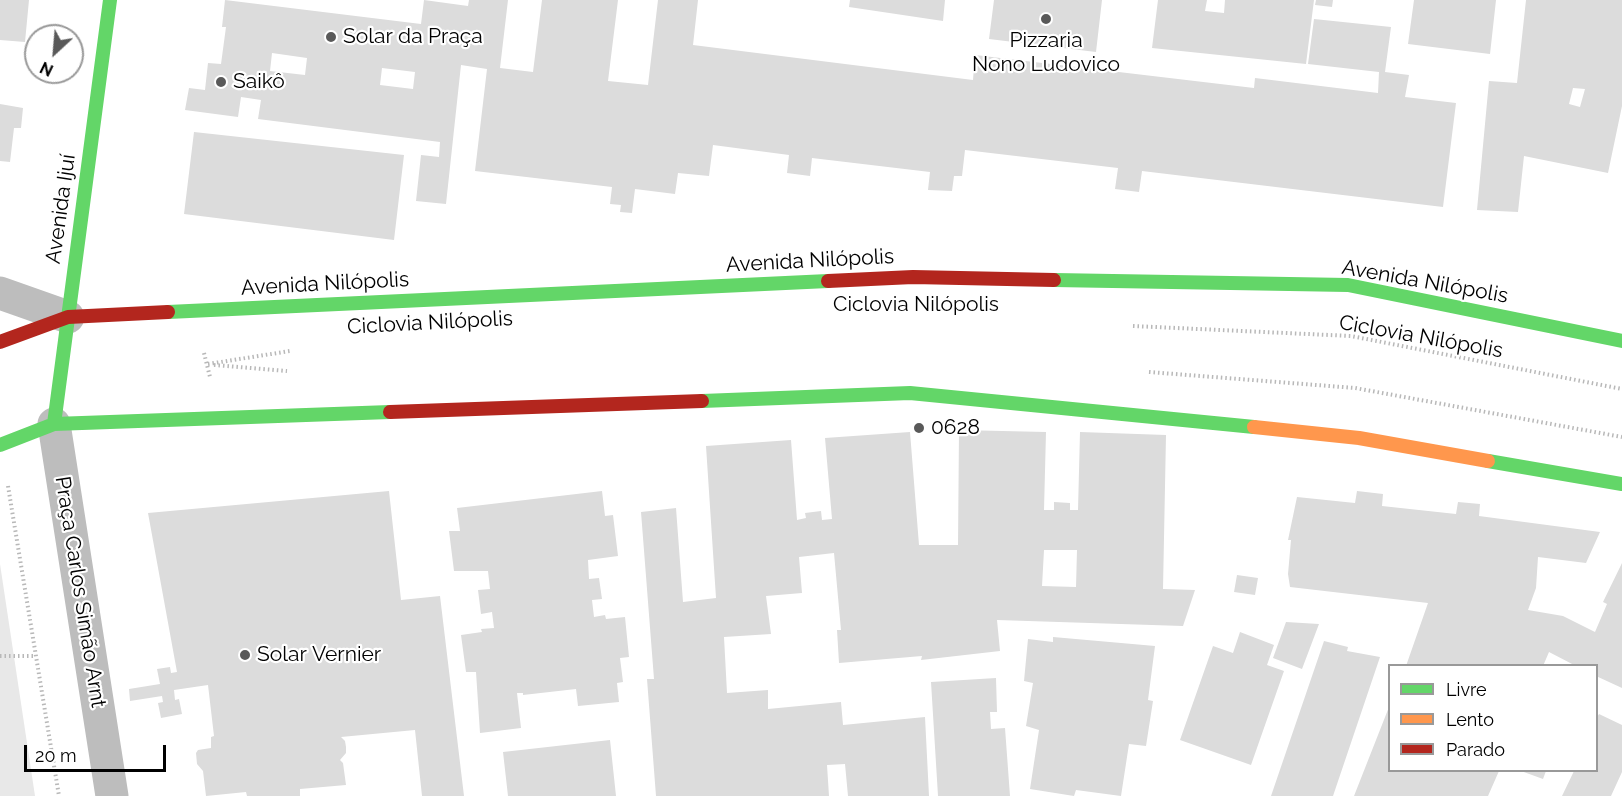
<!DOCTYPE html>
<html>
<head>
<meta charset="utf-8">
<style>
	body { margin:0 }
	#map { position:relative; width:1622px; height:796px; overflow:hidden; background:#fff; font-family:Raleway,sans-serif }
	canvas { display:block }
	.legend { position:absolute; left:1388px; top:664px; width:210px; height:108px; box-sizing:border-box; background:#fff; border:2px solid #999; margin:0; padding:8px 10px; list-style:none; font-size:18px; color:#000 }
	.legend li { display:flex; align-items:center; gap:12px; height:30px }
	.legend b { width:30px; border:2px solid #999 }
	.north { position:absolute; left:24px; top:24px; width:60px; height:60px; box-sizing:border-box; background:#fff; border:2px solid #999; border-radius:50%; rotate:206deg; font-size:16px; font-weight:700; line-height:24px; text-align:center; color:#000 }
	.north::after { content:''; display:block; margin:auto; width:21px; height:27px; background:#595959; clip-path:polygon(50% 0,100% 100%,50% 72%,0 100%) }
	.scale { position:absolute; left:24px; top:745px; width:142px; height:27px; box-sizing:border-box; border:3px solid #000; border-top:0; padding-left:8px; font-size:18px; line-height:21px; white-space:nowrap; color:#000; -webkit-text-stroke:4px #fff; paint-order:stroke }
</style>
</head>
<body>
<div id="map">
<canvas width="1622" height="796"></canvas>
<ul class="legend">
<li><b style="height:8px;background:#63d668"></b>Livre</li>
<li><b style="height:8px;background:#ff974d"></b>Lento</li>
<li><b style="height:8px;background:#b3261e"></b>Parado</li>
</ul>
<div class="north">N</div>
<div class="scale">20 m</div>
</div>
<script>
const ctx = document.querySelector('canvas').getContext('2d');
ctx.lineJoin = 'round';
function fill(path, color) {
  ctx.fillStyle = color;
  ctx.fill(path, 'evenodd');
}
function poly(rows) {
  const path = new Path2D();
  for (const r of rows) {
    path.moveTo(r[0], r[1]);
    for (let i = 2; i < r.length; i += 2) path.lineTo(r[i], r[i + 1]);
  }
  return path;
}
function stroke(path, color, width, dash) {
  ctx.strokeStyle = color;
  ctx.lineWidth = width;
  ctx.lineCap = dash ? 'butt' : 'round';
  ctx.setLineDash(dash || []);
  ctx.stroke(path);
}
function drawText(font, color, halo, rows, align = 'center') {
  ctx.font = font + ' Raleway,sans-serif';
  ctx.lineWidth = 4.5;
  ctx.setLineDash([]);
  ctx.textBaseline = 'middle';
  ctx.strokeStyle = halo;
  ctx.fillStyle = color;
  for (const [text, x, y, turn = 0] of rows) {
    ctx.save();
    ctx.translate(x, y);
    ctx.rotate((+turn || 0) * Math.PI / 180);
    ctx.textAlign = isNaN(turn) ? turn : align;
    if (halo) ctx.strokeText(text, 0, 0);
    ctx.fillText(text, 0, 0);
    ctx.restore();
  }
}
fill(poly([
	[0,564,35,796,0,796]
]), '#e8e8e8');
fill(poly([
	[0,0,29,0,25,42,0,40],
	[225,0,421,24,424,0,468,6,469,0,508,0,500,68,533,72,542,0,618,0,608,81,648,85,658,0,698,0,693,45,973,80,975,55,1254,88,1255,78,1378,93,1379,72,1308,64,1314,19,1391,27,1385,72,1409,75,1405,97,1456,103,1443,207,1142,171,1139,192,1115,189,1118,168,965,150,962,176,954,176,952,191,928,190,930,172,812,158,810,176,787,173,789,155,713,145,709,176,678,173,675,194,635,189,632,213,620,212,621,205,610,204,612,187,475,171,487,69,461,65,446,204,416,201,421,155,439,157,440,142,258,119,261,100,241,97,238,117,185,110,189,88,205,90,208,63,221,64,226,27,222,27],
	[272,53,307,58,305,75,270,71],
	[382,68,415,72,413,89,380,85],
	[850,0,945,0,943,21,849,7],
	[994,0,1102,0,1096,52,989,39],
	[1158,0,1207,0,1205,11,1224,13,1225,0,1314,0,1306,64,1152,48],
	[1316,0,1333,0,1332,7,1315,5],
	[1414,0,1496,0,1490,54,1408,44],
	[1526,0,1622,0,1622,106,1608,173,1524,156,1518,212,1477,210,1489,81,1517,83],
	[1573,88,1585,89,1580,107,1569,104],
	[0,104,23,108,21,128,14,128,10,162,0,161],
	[194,132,404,155,394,240,184,214],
	[959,430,1046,432,1044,510,1054,510,1054,502,1070,503,1070,510,1078,510,1080,432,1166,435,1163,589,1195,590,1183,626,997,620,1000,651,921,660,922,656,839,663,837,630,841,630,834,553,799,557,802,593,766,596,771,634,724,637,727,693,768,690,768,709,841,702,843,725,925,717,929,796,848,796,845,764,827,765,829,796,656,796,647,679,654,679,641,512,676,508,683,602,716,598,706,446,791,440,797,520,806,518,805,513,821,511,822,520,832,519,825,438,910,432,919,545,958,545],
	[1044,550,1077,550,1076,587,1042,586],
	[389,491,401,600,440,596,464,796,422,796,415,730,341,737,345,741,346,747,346,753,340,760,343,763,346,785,300,789,300,796,247,796,246,792,206,796,203,771,197,764,196,753,198,750,211,748,211,737,214,736,208,685,174,690,175,700,179,699,182,714,161,718,158,703,163,702,162,696,130,701,129,689,160,684,157,669,170,667,171,673,177,672,148,513],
	[602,491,605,516,613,515,618,556,588,560,589,579,599,578,602,599,592,600,594,617,605,615,606,619,625,617,629,657,620,658,623,682,617,683,619,702,578,706,576,689,523,695,523,693,517,693,521,728,480,733,476,672,466,672,461,635,482,632,481,629,494,628,492,612,481,614,478,590,490,589,488,571,454,571,449,531,460,531,457,508],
	[1357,491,1383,494,1382,506,1456,514,1458,502,1480,504,1479,516,1600,532,1586,563,1538,557,1536,588,1528,610,1563,616,1595,632,1607,604,1603,602,1622,563,1622,688,1596,676,1596,666,1576,666,1549,652,1543,666,1406,666,1428,603,1290,587,1288,574,1291,540,1288,540,1297,497,1355,503],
	[1237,575,1258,578,1255,595,1234,592],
	[1286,622,1319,624,1302,669,1273,658],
	[1240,632,1274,645,1267,665,1284,671,1251,765,1180,740,1213,646,1233,653],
	[1053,637,1155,646,1148,700,1153,701,1146,746,1129,744,1121,796,1076,790,1074,796,1030,789,1039,730,1026,726,1033,683,1024,681,1028,639,1053,642],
	[1324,641,1348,647,1347,651,1380,657,1333,796,1271,796],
	[996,678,997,712,990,712,991,729,1005,728,1010,796,938,796,931,682],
	[1389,707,1389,771,1499,771,1488,796,1354,796],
	[1599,714,1622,725,1622,772,1611,796,1562,796,1574,771,1596,770,1596,719],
	[610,740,616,796,508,796,503,752],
	[1521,771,1546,771,1543,779]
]), '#dcdcdc');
stroke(poly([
	[1133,326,1351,336,1622,389],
	[204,353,210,377],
	[208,364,290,351],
	[214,365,287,371],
	[1149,372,1355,388,1622,437],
	[8,486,59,796],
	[0,656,36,656]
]), '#b8b8b8', 4, [1.5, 3]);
stroke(poly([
	[0,293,68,317],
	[54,424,112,796]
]), '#bdbdbd', 33);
stroke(poly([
	[1054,280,1348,285,1622,341],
	[168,312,828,281],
	[702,401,910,393,1254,427],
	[54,424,110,0],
	[0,445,54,424,390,412],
	[1488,461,1622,484]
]), '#63d668', 14);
stroke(poly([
	[1254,427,1359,438,1488,461]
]), '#ff974d', 14);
stroke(poly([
	[828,281,913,277,1054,280],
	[0,342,68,317,168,312],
	[390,412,702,401]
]), '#b3261e', 14);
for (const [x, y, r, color] of [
	[1046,19,6,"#595959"],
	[331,37,6,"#595959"],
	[221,82,6,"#595959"],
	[919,428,6,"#595959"],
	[245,655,6,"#595959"]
]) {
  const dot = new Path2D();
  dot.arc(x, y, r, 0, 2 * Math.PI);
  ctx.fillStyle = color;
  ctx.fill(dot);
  stroke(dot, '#fff', 2);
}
drawText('21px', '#000', '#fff', [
	["Solar da Praça",343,37],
	["Pizzaria",1046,41,"center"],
	["Nono Ludovico",1046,65,"center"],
	["Saikô",233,82],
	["0628",931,428],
	["Solar Vernier",257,655]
], 'left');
drawText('21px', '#000', '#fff', [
	["Avenida Ijuí",61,209,-82],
	["Avenida Nilópolis",810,261,-3],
	["Avenida Nilópolis",1425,282,10],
	["Avenida Nilópolis",325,284,-3],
	["Ciclovia Nilópolis",916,305],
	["Ciclovia Nilópolis",430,323,-3],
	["Ciclovia Nilópolis",1421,337,10],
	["Praça Carlos Simão Arnt",80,592,81]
]);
</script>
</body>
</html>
